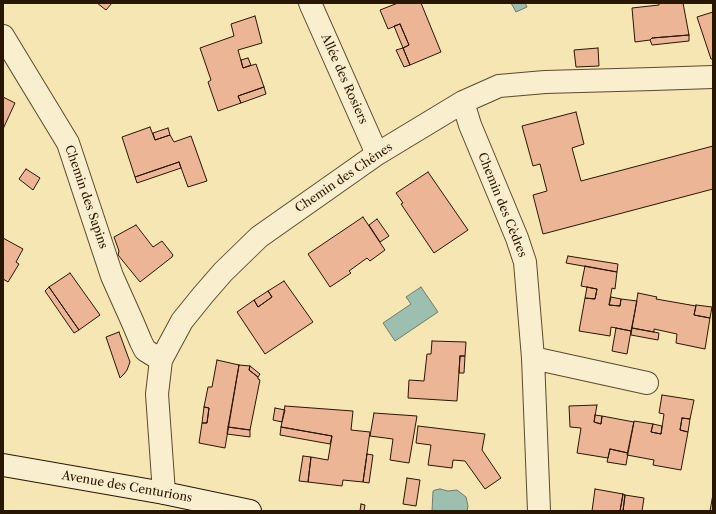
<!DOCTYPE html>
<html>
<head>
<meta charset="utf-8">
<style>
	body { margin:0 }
	#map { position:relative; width:716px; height:514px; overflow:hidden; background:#f6e6b4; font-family:"Libre Caslon Text",serif }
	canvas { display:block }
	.frame { position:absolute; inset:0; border:4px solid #291600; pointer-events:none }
</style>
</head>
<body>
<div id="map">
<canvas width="716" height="514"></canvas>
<div class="frame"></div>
</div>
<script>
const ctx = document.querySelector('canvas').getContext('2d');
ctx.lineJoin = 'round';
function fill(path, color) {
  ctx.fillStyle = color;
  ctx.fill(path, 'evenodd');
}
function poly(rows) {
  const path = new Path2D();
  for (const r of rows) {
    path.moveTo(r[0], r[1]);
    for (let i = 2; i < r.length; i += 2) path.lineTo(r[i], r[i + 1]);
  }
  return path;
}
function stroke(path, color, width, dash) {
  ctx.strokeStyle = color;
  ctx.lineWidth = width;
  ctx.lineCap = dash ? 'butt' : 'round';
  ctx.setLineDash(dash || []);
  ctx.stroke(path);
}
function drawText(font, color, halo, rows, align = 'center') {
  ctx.font = font + ' "Libre Caslon Text",serif';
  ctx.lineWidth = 3;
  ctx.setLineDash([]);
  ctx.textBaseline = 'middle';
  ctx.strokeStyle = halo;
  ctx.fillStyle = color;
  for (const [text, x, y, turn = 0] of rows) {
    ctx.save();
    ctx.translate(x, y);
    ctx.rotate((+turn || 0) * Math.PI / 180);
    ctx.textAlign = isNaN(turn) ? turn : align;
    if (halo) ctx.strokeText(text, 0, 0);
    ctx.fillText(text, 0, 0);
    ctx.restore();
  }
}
const water = poly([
	[511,3,525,3,527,7,516,12,511,3],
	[421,287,438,312,395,341,383,323,411,304,406,297,421,287],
	[440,489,448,491,457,490,466,497,468,506,467,511,432,511,433,491,435,490,440,489]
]);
fill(water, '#9dbfaf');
stroke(water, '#6f7b69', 1);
const building = poly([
	[97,3,112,3,106,10,97,3],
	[398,3,421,3,441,52,410,65,403,48,409,45,400,24,388,29,380,10,398,3],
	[659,3,683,3,689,35,652,38,650,40,635,42,632,8,659,5,659,3],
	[713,12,713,59,711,59,697,17,713,12],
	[255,16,262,43,238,50,243,68,256,64,264,87,238,96,241,103,218,111,208,82,211,80,200,48,234,36,231,24,255,16],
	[400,24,409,45,403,48,394,26,400,24],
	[689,35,689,41,652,45,650,40,652,38,689,35],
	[403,48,410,65,404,67,396,50,403,48],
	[598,48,599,66,576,67,574,50,598,48],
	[248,58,251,65,243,68,241,60,248,58],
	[264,87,266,94,241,103,238,96,264,87],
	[3,97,15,103,3,129,3,97],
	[576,112,584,144,572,148,581,181,713,146,713,189,543,234,533,195,547,191,540,164,533,166,522,126,576,112],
	[150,127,155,140,170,135,174,142,191,136,207,181,188,187,179,162,135,177,122,137,150,127],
	[168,128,170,135,155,140,153,133,168,128],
	[179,162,181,168,137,183,135,177,179,162],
	[26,169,40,178,33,190,19,179,26,169],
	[428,172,468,230,434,253,401,204,403,203,396,193,428,172],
	[363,217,385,250,370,261,367,258,349,271,351,273,330,287,308,254,363,217],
	[377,219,389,236,380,242,369,225,377,219],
	[136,225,153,247,162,241,173,255,172,257,140,282,118,255,119,251,114,237,136,225],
	[3,238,23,249,16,262,19,264,8,282,3,279,3,238],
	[568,256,618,264,617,272,566,263,568,256],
	[585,266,617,272,615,289,612,288,609,305,620,306,621,299,637,301,631,331,611,327,610,336,579,331,585,298,595,299,597,289,581,286,585,266],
	[70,273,100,315,79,330,49,287,70,273],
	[284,281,313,322,265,354,237,312,254,300,258,307,272,297,268,291,284,281],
	[49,287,79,330,74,333,45,291,49,287],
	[587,287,597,289,595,299,585,298,587,287],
	[268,291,272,297,258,307,254,300,268,291],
	[638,293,657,297,656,299,696,306,694,315,710,318,705,349,676,343,677,334,654,329,654,332,632,328,638,293],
	[611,297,621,299,620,306,609,305,611,297],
	[696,305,712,307,710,318,694,315,696,305],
	[616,328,631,331,627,354,612,351,616,328],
	[632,328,659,333,658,340,631,335,632,328],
	[119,332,130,362,127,370,124,374,120,378,106,337,119,332],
	[432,341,466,342,465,356,460,356,457,401,408,398,409,380,424,381,427,354,431,354,432,341],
	[460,356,465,356,464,373,459,373,460,356],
	[217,360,239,365,225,448,199,443,202,423,207,423,209,408,204,407,208,387,212,387,217,360],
	[239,365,250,366,249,370,258,377,258,379,260,380,250,430,228,427,239,365],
	[250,366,260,374,258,377,249,370,250,366],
	[662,395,694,400,690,419,682,418,680,430,688,432,681,470,653,465,654,460,627,455,634,421,653,424,651,432,661,434,664,414,659,413,662,395],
	[597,405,594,422,601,424,602,416,634,422,628,453,610,449,608,458,577,453,581,428,570,427,569,406,597,405],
	[285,406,353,411,351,430,370,432,363,482,343,480,342,486,308,482,311,457,328,460,332,436,281,427,285,406],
	[204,407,209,408,207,423,202,423,204,407],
	[275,408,285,410,282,422,273,420,275,408],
	[374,413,417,416,409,463,390,460,393,439,370,436,374,413],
	[595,415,602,416,601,424,594,422,595,415],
	[682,418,690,419,688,432,680,430,682,418],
	[653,424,662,426,661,434,651,432,653,424],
	[418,426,485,434,482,450,501,478,485,489,465,461,453,460,452,468,428,465,431,445,416,443,418,426],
	[228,427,250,430,250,437,227,434,228,427],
	[281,427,332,436,330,444,280,435,281,427],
	[610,449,628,453,626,465,607,462,610,449],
	[367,454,373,455,369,483,363,482,367,454],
	[303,456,311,457,308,482,299,481,303,456],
	[407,478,420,480,416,506,403,504,407,478],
	[595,489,623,494,620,511,592,511,595,489],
	[623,494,625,495,623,511,620,511,623,494],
	[713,494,713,511,710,511,713,494],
	[625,495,644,498,642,511,623,511,625,495],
	[361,504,365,505,364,511,360,511,361,504]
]);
fill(building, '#ecb596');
stroke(building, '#291600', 1);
const street = poly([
	[310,3,377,154],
	[3,36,68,143,112,276,133,323,141,342,145,350,161,360],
	[463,102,470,125,517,238,525,262,533,358,539,511],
	[533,358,647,383],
	[164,493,157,394,161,360,182,321,203,295,223,272,259,237,377,154,463,102,499,86,545,82,653,79,713,77]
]);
const secondary = poly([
	[3,465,164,493,250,511]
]);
stroke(street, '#5c4a2d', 24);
stroke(secondary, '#291600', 24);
stroke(street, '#f9efce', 22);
stroke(secondary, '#f9efce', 22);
drawText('12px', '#291600', '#f9efce', [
	["Allée des Rosiers",344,79,66],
	["Chemin des Chênes",344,178,-34],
	["Chemin des Sapins",86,197,71],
	["Chemin des Cèdres",502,205,68],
	["Avenue des Centurions",127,487,10]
]);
</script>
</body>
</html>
